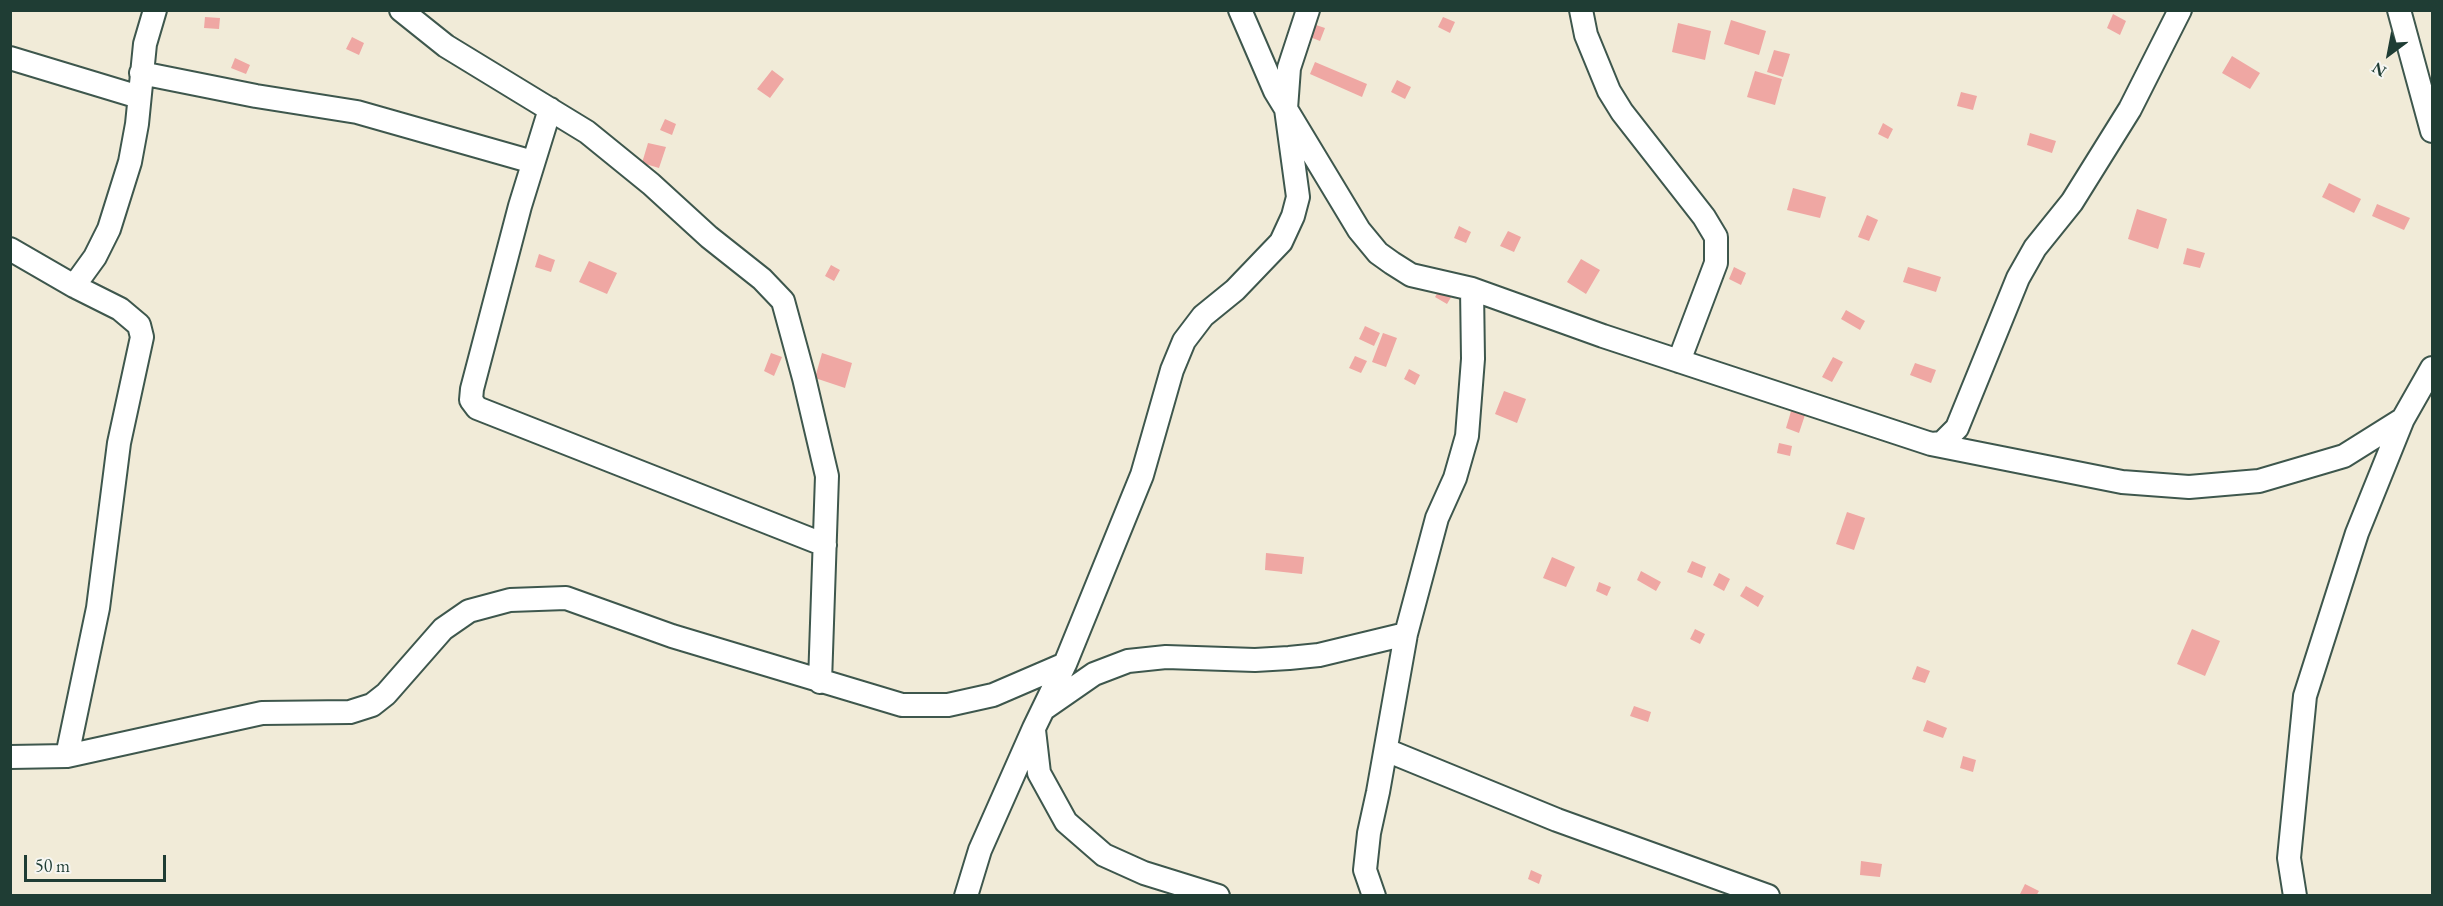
<!DOCTYPE html>
<html>
<head>
<meta charset="utf-8">
<style>
	body { margin:0 }
	#map { position:relative; width:2443px; height:906px; overflow:hidden; background:#f1ebd8; font-family:"EB Garamond",serif }
	canvas { display:block }
	.frame { position:absolute; inset:0; border:12px solid #1f3d34; pointer-events:none }
	.north { position:absolute; left:2359px; top:24px; width:60px; height:60px; -webkit-text-stroke:4px #f6f6f2; paint-order:stroke; rotate:212deg; font-size:16px; font-weight:700; line-height:24px; text-align:center; color:#1f3d34 }
	.north::after { content:''; display:block; margin:auto; width:21px; height:27px; background:#1f3d34; clip-path:polygon(50% 0,100% 100%,50% 72%,0 100%) }
	.scale { position:absolute; left:24px; top:855px; width:142px; height:27px; box-sizing:border-box; border:3px solid #1f3d34; border-top:0; padding-left:8px; font-size:18px; line-height:21px; white-space:nowrap; color:#1f3d34; -webkit-text-stroke:4px #f6f6f2; paint-order:stroke }
</style>
</head>
<body>
<div id="map">
<canvas width="2443" height="906"></canvas>
<div class="frame"></div>
<div class="north">N</div>
<div class="scale">50 m</div>
</div>
<script>
const ctx = document.querySelector('canvas').getContext('2d');
ctx.lineJoin = 'round';
function fill(path, color) {
  ctx.fillStyle = color;
  ctx.fill(path, 'evenodd');
}
function poly(rows) {
  const path = new Path2D();
  for (const r of rows) {
    path.moveTo(r[0], r[1]);
    for (let i = 2; i < r.length; i += 2) path.lineTo(r[i], r[i + 1]);
  }
  return path;
}
function stroke(path, color, width, dash) {
  ctx.strokeStyle = color;
  ctx.lineWidth = width;
  ctx.lineCap = dash ? 'butt' : 'round';
  ctx.setLineDash(dash || []);
  ctx.stroke(path);
}
fill(poly([
	[2113,14,2126,21,2120,35,2107,28],
	[205,17,220,18,219,29,204,28],
	[1443,17,1455,22,1450,33,1438,27],
	[1731,20,1766,31,1759,55,1724,44],
	[1678,23,1711,31,1705,60,1672,52],
	[1316,25,1325,28,1320,41,1310,37],
	[352,37,364,43,359,55,346,49],
	[1774,50,1790,54,1783,77,1767,72],
	[2232,56,2260,73,2250,89,2222,73],
	[235,58,250,65,246,74,231,68],
	[1315,62,1367,84,1362,97,1310,74],
	[772,70,784,79,770,98,757,89],
	[1755,71,1782,79,1775,105,1747,97],
	[1397,80,1411,87,1405,99,1391,92],
	[1961,92,1977,96,1973,110,1957,106],
	[665,119,676,124,672,135,660,130],
	[1883,123,1893,129,1888,139,1878,134],
	[2030,133,2056,141,2052,153,2027,145],
	[648,143,666,147,659,168,642,163],
	[2329,183,2361,199,2354,213,2322,197],
	[1793,188,1826,197,1820,218,1787,210],
	[2377,204,2410,218,2404,230,2372,216],
	[2137,209,2167,219,2158,249,2128,239],
	[1867,215,1878,220,1869,241,1858,237],
	[1459,226,1471,232,1466,243,1454,238],
	[1508,231,1521,237,1514,252,1500,246],
	[2187,248,2205,253,2200,268,2183,264],
	[539,254,555,260,551,272,535,267],
	[1581,259,1600,270,1586,294,1567,282],
	[589,261,617,273,607,294,579,282],
	[831,265,840,270,834,281,825,276],
	[1734,267,1746,273,1741,285,1729,279],
	[1908,267,1941,277,1936,292,1903,282],
	[1441,287,1453,294,1447,304,1435,297],
	[1846,310,1865,321,1860,330,1841,319],
	[1365,326,1380,333,1374,346,1359,339],
	[1383,333,1397,338,1386,367,1372,362],
	[771,353,782,357,774,376,764,371],
	[822,353,852,363,845,388,815,378],
	[1355,356,1367,361,1361,373,1349,368],
	[1833,357,1843,362,1832,382,1822,377],
	[1915,363,1936,370,1931,383,1910,375],
	[1409,369,1420,375,1415,385,1404,379],
	[1504,391,1526,399,1517,423,1495,414],
	[1792,408,1806,412,1799,433,1786,428],
	[1779,443,1792,446,1790,456,1777,453],
	[1847,512,1865,518,1854,550,1836,544],
	[1266,553,1304,557,1302,574,1265,570],
	[1552,557,1575,567,1566,587,1543,578],
	[1692,561,1706,567,1702,578,1687,572],
	[1641,571,1661,582,1656,591,1637,580],
	[1719,573,1730,579,1724,591,1713,585],
	[1599,582,1611,587,1607,596,1596,591],
	[1746,586,1764,596,1758,607,1740,596],
	[1695,629,1705,634,1700,644,1690,639],
	[2192,629,2220,641,2205,676,2177,664],
	[1917,666,1930,671,1925,683,1912,679],
	[1634,706,1651,712,1648,722,1630,716],
	[1927,720,1947,728,1943,738,1923,731],
	[1963,756,1976,760,1973,772,1960,768],
	[1861,861,1882,864,1880,877,1860,875],
	[1531,870,1542,875,1539,884,1528,879],
	[2025,884,2039,891,2036,896,2019,896]
]), '#efa7a3');
const minor = poly([
	[401,10,446,46,587,132,651,184,709,237,762,279,783,301,804,378,827,476,820,682],
	[1240,10,1275,91,1286,109,1359,230,1378,253,1392,263,1411,275,1472,289,1603,336,1931,444,2122,482,2189,487,2259,481,2344,456,2403,419,2432,368],
	[1581,10,1586,35,1609,91,1622,112,1704,217,1716,237,1716,263,1679,361],
	[2399,10,2432,131],
	[10,58,139,97],
	[141,73,256,96,357,112,533,162],
	[550,109,520,206,472,389,471,400,477,408,825,545],
	[10,249,74,286,120,309,139,325,142,337,119,443,98,608,67,756],
	[74,286,95,257,109,229,130,162,137,124,145,44,155,10],
	[1931,444,1942,443,1957,428,2018,278,2035,248,2072,202,2130,109,2180,10],
	[1045,708,1094,674,1128,661,1166,657,1255,660,1289,658,1319,655,1406,634],
	[1034,730,1039,773,1066,822,1104,855,1144,873,1218,896],
	[1386,750,1557,820,1768,896],
	[10,757,67,756,262,713,350,712,372,705,386,694,443,629,469,611,510,600,566,598,672,636,902,705,948,705,993,695,1065,664],
	[966,896,980,850,1034,728,1065,664,1142,475,1172,370,1184,341,1203,316,1235,290,1281,242,1293,216,1298,197,1286,109,1289,68,1308,10],
	[1374,896,1365,870,1369,833,1378,792,1406,634,1437,518,1455,478,1467,436,1473,359,1472,289],
	[2295,896,2289,858,2305,696,2357,533,2403,419]
]);
stroke(minor, '#3e574d', 26);
stroke(minor, '#fff', 22);
</script>
</body>
</html>
